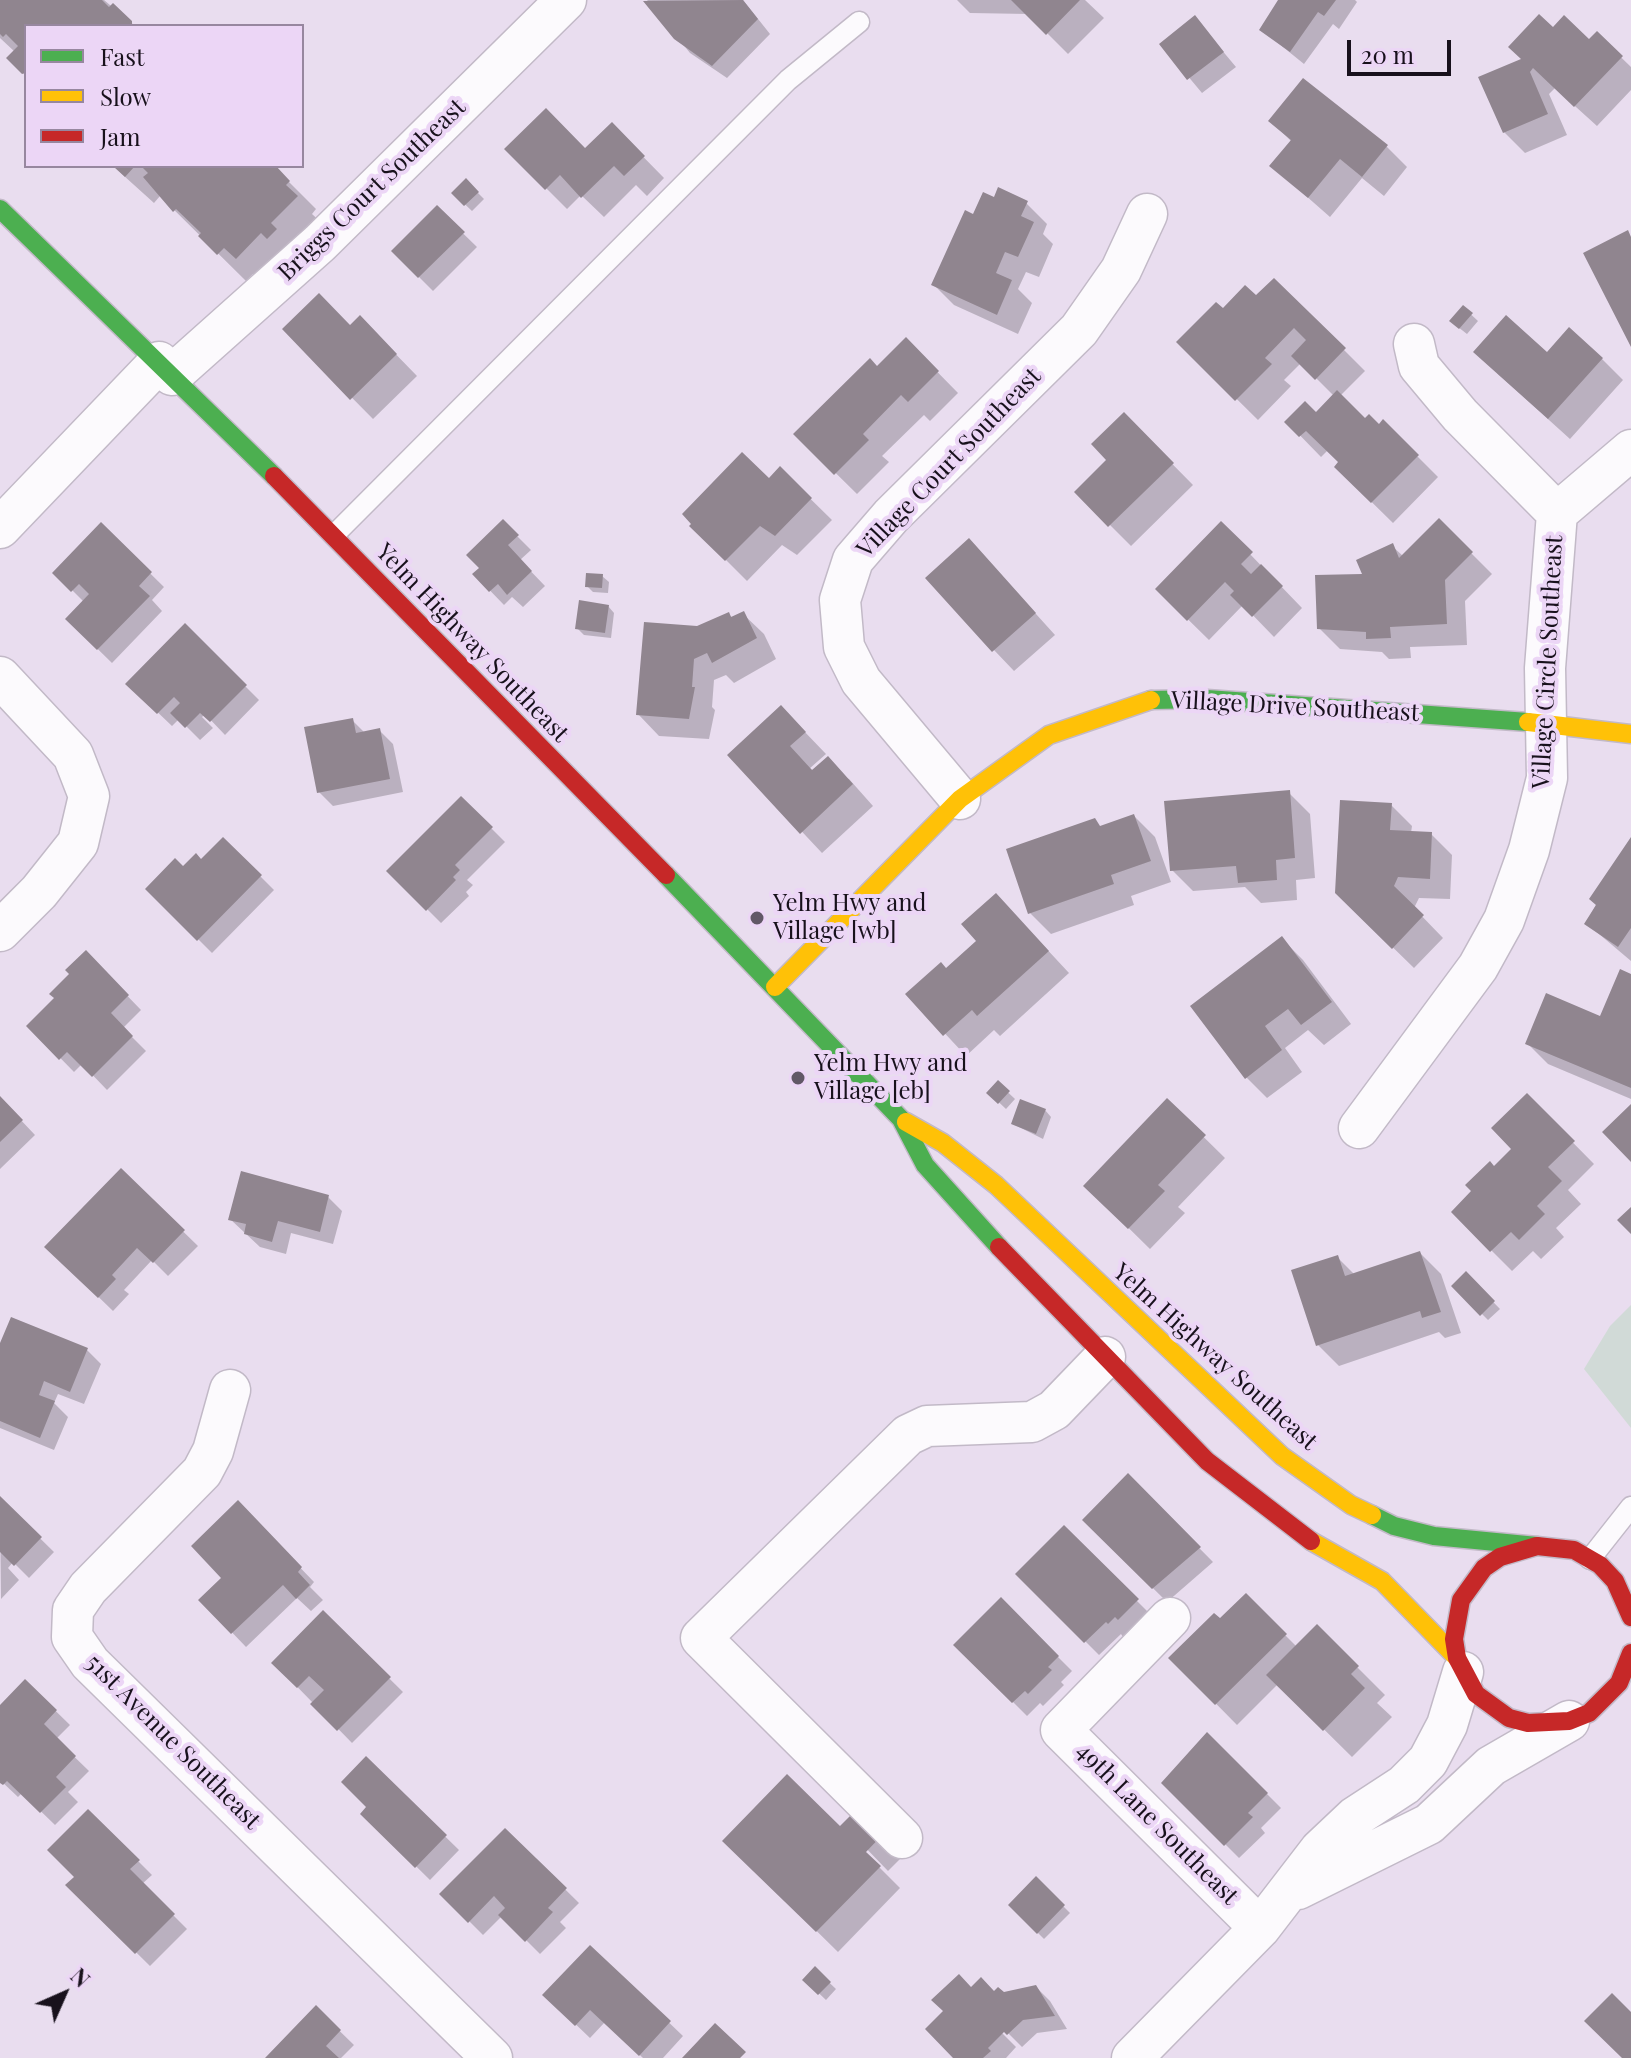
<!DOCTYPE html>
<html>
<head>
<meta charset="utf-8">
<style>
	body { margin:0 }
	#map { position:relative; width:1631px; height:2058px; overflow:hidden; background:#e9ddef; font-family:"Playfair Display",serif }
	canvas { display:block }
	.legend { position:absolute; left:24px; top:24px; width:280px; height:144px; box-sizing:border-box; background:#ecd6f6; border:2px solid #97879f; margin:0; padding:10px 14px; list-style:none; font-size:24px; color:#18111c }
	.legend li { display:flex; align-items:center; gap:16px; height:40px }
	.legend b { width:40px; border:2px solid #97879f }
	.north { position:absolute; left:24px; top:1954px; width:80px; height:80px; -webkit-text-stroke:6px #ecd6f6; paint-order:stroke; rotate:45deg; font-size:22px; font-weight:700; line-height:32px; text-align:center; color:#18111c }
	.north::after { content:''; display:block; margin:auto; width:28px; height:36px; background:#18111c; clip-path:polygon(50% 0,100% 100%,50% 72%,0 100%) }
	.scale { position:absolute; left:1347px; top:40px; width:104px; height:36px; box-sizing:border-box; border:4px solid #18111c; border-top:0; padding-left:10px; font-size:24px; line-height:28px; white-space:nowrap; color:#18111c; -webkit-text-stroke:6px #ecd6f6; paint-order:stroke }
</style>
</head>
<body>
<div id="map">
<canvas width="1631" height="2058"></canvas>
<ul class="legend">
<li><b style="height:10px;background:#4caf50"></b>Fast</li>
<li><b style="height:10px;background:#ffc107"></b>Slow</li>
<li><b style="height:10px;background:#c62828"></b>Jam</li>
</ul>
<div class="north">N</div>
<div class="scale">20 m</div>
</div>
<script>
const ctx = document.querySelector('canvas').getContext('2d');
ctx.lineJoin = 'round';
function fill(path, color) {
  ctx.fillStyle = color;
  ctx.fill(path, 'evenodd');
}
function poly(rows) {
  const path = new Path2D();
  for (const r of rows) {
    path.moveTo(r[0], r[1]);
    for (let i = 2; i < r.length; i += 2) path.lineTo(r[i], r[i + 1]);
  }
  return path;
}
function stroke(path, color, width, dash) {
  ctx.strokeStyle = color;
  ctx.lineWidth = width;
  ctx.lineCap = dash ? 'butt' : 'round';
  ctx.setLineDash(dash || []);
  ctx.stroke(path);
}
function drawText(font, color, halo, rows, align = 'center') {
  ctx.font = font + ' "Playfair Display",serif';
  ctx.lineWidth = 8;
  ctx.setLineDash([]);
  ctx.textBaseline = 'middle';
  ctx.strokeStyle = halo;
  ctx.fillStyle = color;
  for (const [text, x, y, turn = 0] of rows) {
    ctx.save();
    ctx.translate(x, y);
    ctx.rotate((+turn || 0) * Math.PI / 180);
    ctx.textAlign = isNaN(turn) ? turn : align;
    if (halo) ctx.strokeText(text, 0, 0);
    ctx.fillText(text, 0, 0);
    ctx.restore();
  }
}
fill(poly([
	[1631,1305,1631,1428,1584,1369,1610,1326]
]), '#d1dad7');
fill(poly([
	[0,0,104,0,135,26,26,26,26,75,9,58,15,52,0,38],
	[647,0,743,0,770,34,727,78,690,53],
	[957,0,1085,0,1104,18,1068,54,1028,14,970,13],
	[1279,0,1355,0,1357,2,1339,29,1333,24,1304,64,1262,30],
	[1195,18,1236,67,1202,93,1161,44],
	[1554,30,1589,42,1597,34,1631,67,1631,90,1597,126,1555,88,1549,94,1567,135,1525,153,1504,132,1524,60],
	[1271,121,1386,146,1407,167,1384,196,1362,178,1330,217,1272,166,1292,142],
	[612,125,664,178,647,196,636,185,604,217,581,195,567,209,507,149,586,151],
	[113,166,273,166,316,209,312,214,324,225,265,285,253,274,246,281,160,196,154,203],
	[466,181,484,199,472,211,453,193],
	[995,200,1026,203,1047,224,1043,234,1053,244,1039,277,1026,272,1018,289,1032,303,1018,334,954,305,933,284,974,216],
	[437,208,477,247,433,291,393,251],
	[1274,280,1365,371,1340,396,1365,421,1379,427,1383,422,1438,477,1393,523,1336,467,1341,463,1328,450,1321,457,1287,422,1316,415,1334,396,1301,363,1284,380,1291,386,1258,420,1179,342,1223,311,1256,298],
	[1463,307,1478,321,1467,334,1458,327],
	[350,327,381,339,417,376,373,419,284,329],
	[906,340,958,393,930,421,924,415,882,456,889,462,857,494,796,434,877,368],
	[1547,354,1602,359,1623,380,1570,439,1497,373],
	[1124,415,1193,485,1131,546,1077,492,1109,460],
	[780,469,832,520,797,555,782,545,747,581,692,526,769,481],
	[1439,521,1492,574,1465,601,1467,645,1410,647,1411,658,1389,659,1382,652,1340,649,1319,628,1392,546,1403,556],
	[503,522,531,550,520,560,545,586,523,607,512,597,504,605,475,575,481,568],
	[1221,524,1302,608,1274,637,1243,605,1209,640,1157,589],
	[101,525,164,587,152,600,162,611,112,663,67,619,84,602,55,573],
	[989,562,1055,635,1014,671,994,650],
	[602,576,609,582,608,593,593,592,587,586],
	[608,606,614,613,611,638,584,635,577,628],
	[728,614,733,618,743,614,764,634,776,659,734,683,726,675,714,680,712,707,715,710,709,739,659,736,638,714,697,629],
	[185,626,259,700,225,735,205,714,202,717,213,728,200,740,179,719,172,726,128,684],
	[352,720,365,733,379,730,393,744,403,792,333,806,319,792],
	[802,729,826,754,809,769,849,779,873,806,822,853,730,755],
	[1289,793,1310,814,1315,878,1296,880,1297,900,1261,903,1245,887,1193,891,1172,870],
	[461,798,505,842,467,880,473,885,466,892,469,896,441,923,389,871],
	[1391,805,1412,826,1411,833,1431,834,1452,855,1450,899,1419,898,1414,908,1443,938,1414,968,1337,893],
	[1134,816,1155,837,1171,882,1131,896,1134,905,1051,934,1030,913,1101,828],
	[223,839,274,890,212,953,148,889,201,862],
	[1631,841,1631,961,1586,923],
	[1016,916,1069,973,1000,1036,994,1030,966,1056,908,994,947,971],
	[1282,939,1303,960,1351,1024,1324,1045,1308,1030,1285,1048,1302,1072,1267,1098,1246,1077],
	[86,953,141,1010,123,1028,146,1051,107,1090,82,1064,74,1072,29,1026,57,998],
	[1631,976,1631,1099,1548,1064,1527,1043,1602,1018],
	[998,1083,1015,1099,1006,1109,989,1093],
	[1527,1096,1594,1164,1568,1190,1581,1204,1556,1228,1564,1237,1541,1259,1533,1251,1512,1271,1453,1212,1514,1149],
	[0,1098,35,1135,0,1169],
	[1167,1101,1225,1158,1178,1207,1185,1213,1150,1249,1086,1186],
	[1045,1110,1051,1117,1043,1139,1013,1124],
	[121,1171,198,1246,168,1276,152,1260,124,1290,129,1294,113,1311,47,1247],
	[328,1197,342,1211,333,1244,291,1233,286,1254,260,1247,230,1219],
	[1420,1253,1441,1274,1461,1333,1445,1338,1439,1332,1339,1366,1318,1345,1337,1257,1355,1275],
	[1466,1274,1500,1309,1488,1320,1454,1286],
	[0,1348,87,1350,101,1364,84,1404,58,1394,54,1403,68,1417,54,1450,0,1428],
	[1128,1476,1213,1562,1167,1602,1084,1520],
	[0,1499,54,1552,29,1578,13,1562,8,1568,19,1580,1,1599],
	[238,1503,314,1582,310,1587,323,1600,311,1611,297,1598,246,1647,201,1600,224,1578],
	[1064,1528,1151,1615,1133,1632,1131,1629,1123,1637,1121,1634,1099,1655,1018,1574],
	[1246,1596,1297,1647,1317,1627,1385,1695,1377,1703,1392,1717,1352,1757,1278,1684,1237,1725,1171,1658,1220,1621],
	[1001,1600,1072,1671,1061,1682,1064,1685,1043,1706,1040,1703,1027,1716,956,1645],
	[323,1613,403,1692,352,1743,274,1663],
	[26,1682,70,1725,56,1739,89,1771,68,1792,78,1802,55,1825,22,1793,18,1797,0,1780,0,1708],
	[1208,1735,1281,1808,1261,1828,1265,1833,1239,1858,1164,1783],
	[366,1759,459,1850,430,1880,363,1814,369,1807],
	[862,1807,907,1852,888,1871,861,1843,858,1846,900,1888,838,1952,725,1841,840,1829],
	[88,1811,152,1875,142,1884,187,1929,150,1966,68,1885,76,1877],
	[505,1830,579,1903,560,1922,566,1928,540,1954,502,1916,483,1935,442,1894],
	[1036,1879,1070,1913,1044,1939,1010,1905],
	[590,1947,683,2036,663,2058,643,2058,605,2022,590,2038,545,1995],
	[815,1969,836,1989,826,2000,805,1980],
	[1036,1987,1050,2001,1067,2029,1037,2033,1022,2047,998,2023,995,2026,1016,2047,1006,2058,955,2058,971,1989,1003,1995],
	[316,2008,354,2045,341,2058,268,2058]
]), '#0003');
fill(poly([
	[0,0,102,0,109,7,113,3,132,21,132,26,26,26,26,73,22,74,6,58,18,46,6,34,3,37,0,34],
	[743,0,758,19,712,66,674,39,643,1],
	[1011,0,1080,0,1046,35],
	[1278,0,1336,0,1324,16,1318,12,1290,52,1259,30],
	[1539,14,1553,27,1564,15,1589,39,1597,31,1623,56,1574,107,1533,68,1530,72,1548,114,1503,133,1478,77,1521,59,1508,47],
	[1195,15,1224,52,1187,80,1159,44],
	[1303,78,1388,145,1362,177,1340,159,1308,198,1269,166,1291,140,1268,121],
	[546,108,585,148,612,122,645,156,624,176,614,166,581,198,560,175,545,190,504,149],
	[113,166,135,166,125,177],
	[141,166,276,166,290,181,286,185,298,196,271,223,277,229,267,239,261,233,236,259,224,248,217,255,198,236,201,233,176,209,173,212,143,177,148,173],
	[466,178,479,192,464,206,451,193],
	[998,187,1028,201,1021,216,1034,222,1018,257,1005,252,996,273,1012,280,997,315,931,285,965,210,973,214,983,192,994,197],
	[437,205,465,232,418,278,391,251],
	[1628,230,1631,237,1631,347,1583,253],
	[1274,278,1346,348,1315,380,1291,356,1306,340,1294,328,1265,358,1272,364,1235,401,1176,342,1216,302,1223,308,1245,285,1256,295],
	[319,293,350,325,360,315,397,354,350,400,282,329],
	[1463,305,1473,313,1459,329,1449,321],
	[1506,315,1547,352,1569,327,1603,358,1548,419,1473,352],
	[906,337,939,371,908,402,901,395,863,434,869,440,834,475,793,434,870,358,877,366],
	[1337,390,1365,418,1369,414,1379,424,1383,419,1419,455,1371,503,1334,467,1338,462,1306,431,1299,437,1284,422,1305,401,1316,412],
	[1124,412,1174,463,1108,527,1074,492,1106,460,1091,444],
	[742,452,769,478,780,466,812,498,775,536,760,526,725,561,689,526,691,524,682,514],
	[1439,518,1473,552,1445,580,1447,624,1390,627,1391,638,1366,639,1366,632,1317,629,1315,575,1362,574,1356,560,1393,543,1399,558],
	[503,519,519,535,508,545,532,571,507,595,498,584,489,592,472,574,479,568,466,555],
	[1221,521,1253,552,1241,564,1251,574,1261,564,1283,586,1252,617,1230,595,1234,591,1225,582,1187,621,1155,589],
	[101,522,152,572,139,586,150,596,97,650,65,619,89,594,79,584,71,592,52,573],
	[969,538,1036,613,992,652,925,578],
	[586,573,603,574,602,588,585,587],
	[579,600,609,605,605,633,575,629],
	[744,611,757,638,712,663,707,653,694,659,692,687,695,687,689,719,636,715,644,622,697,626,729,612,731,617],
	[185,623,247,685,210,722,200,713,185,728,170,713,180,703,174,697,157,714,125,684],
	[781,705,806,732,790,746,812,770,828,756,853,784,800,834,727,755],
	[353,718,356,733,380,728,390,779,317,793,304,727],
	[1290,790,1295,858,1276,860,1277,880,1238,883,1236,866,1170,871,1164,801],
	[461,796,493,827,455,865,460,870,453,877,456,880,426,911,386,871],
	[1340,800,1392,803,1390,830,1432,832,1430,879,1398,877,1394,886,1424,915,1392,949,1335,893],
	[1134,814,1151,861,1111,875,1114,884,1028,914,1006,849,1095,818,1100,826],
	[223,837,262,875,197,941,145,889,175,858,183,866,196,853,201,859],
	[1631,837,1631,928,1618,947,1584,924,1596,905,1589,899],
	[996,893,1049,951,977,1016,972,1010,943,1036,905,994,941,962,946,968,976,941,961,924],
	[1282,936,1332,1002,1301,1025,1288,1009,1265,1026,1282,1050,1245,1079,1190,1006],
	[86,950,129,995,111,1013,133,1036,92,1077,67,1052,59,1060,26,1026,54,998,49,994,69,974,65,970],
	[1620,969,1631,974,1631,1088,1525,1044,1546,993,1600,1016],
	[998,1080,1010,1091,998,1104,986,1093],
	[1527,1093,1575,1141,1548,1167,1562,1181,1537,1206,1545,1214,1519,1240,1511,1232,1490,1252,1451,1212,1471,1191,1465,1185,1490,1161,1494,1166,1511,1149,1491,1128],
	[0,1096,23,1120,0,1142],
	[1167,1098,1206,1135,1158,1185,1165,1191,1128,1229,1083,1186],
	[1020,1099,1046,1109,1036,1134,1011,1124],
	[1631,1104,1631,1162,1602,1132],
	[121,1168,185,1230,153,1263,137,1248,112,1275,116,1279,98,1298,44,1247],
	[241,1171,329,1195,320,1232,278,1221,272,1242,244,1234,246,1224,228,1220],
	[1631,1207,1631,1234,1617,1220],
	[1420,1251,1441,1312,1422,1318,1420,1311,1316,1346,1291,1270,1338,1255,1345,1276],
	[1466,1271,1495,1301,1480,1316,1451,1286],
	[11,1317,88,1348,70,1392,44,1381,39,1395,55,1401,40,1438,0,1421,0,1343],
	[1128,1473,1201,1547,1152,1589,1082,1520],
	[0,1496,42,1537,14,1566,0,1552],
	[238,1500,302,1567,298,1572,310,1585,296,1599,283,1585,231,1634,198,1600,221,1578,191,1546],
	[1064,1525,1139,1599,1118,1620,1115,1617,1108,1624,1106,1622,1084,1643,1015,1574],
	[1246,1593,1287,1634,1215,1705,1168,1658,1214,1613,1220,1618],
	[1001,1597,1059,1656,1048,1667,1052,1670,1028,1694,1025,1691,1012,1703,953,1645],
	[323,1610,391,1677,337,1731,310,1704,324,1690,309,1676,297,1688,271,1663],
	[1317,1624,1359,1666,1351,1674,1365,1688,1323,1731,1266,1675],
	[25,1679,57,1710,44,1724,76,1756,56,1777,66,1787,40,1813,7,1781,3,1785,0,1783,0,1705],
	[1207,1732,1268,1793,1248,1813,1253,1817,1224,1846,1161,1783],
	[366,1756,447,1835,415,1868,360,1814,366,1807,341,1782],
	[787,1774,840,1826,862,1804,888,1829,866,1852,881,1866,816,1932,722,1841],
	[88,1809,140,1860,130,1869,175,1914,135,1954,65,1885,74,1877,47,1850],
	[505,1828,567,1888,548,1908,553,1912,525,1942,498,1915,505,1908,494,1896,468,1923,439,1894],
	[1036,1876,1065,1905,1037,1934,1008,1905],
	[590,1945,671,2021,639,2056,590,2010,575,2026,542,1995],
	[815,1966,831,1982,818,1995,802,1980],
	[959,1974,971,1987,981,1977,994,1991,998,1987,1004,1992,1036,1985,1055,2016,1023,2020,1007,2035,1004,2032,988,2048,991,2051,983,2058,953,2058,925,2029,943,2011,931,2000],
	[1612,1993,1631,2012,1631,2058,1622,2058,1584,2021],
	[316,2005,341,2030,326,2046,339,2058,265,2058],
	[715,2023,746,2052,740,2058,682,2058]
]), '#90858f');
const lane = poly([
	[334,535,788,80,859,22],
	[1590,1559,1631,1507]
]);
const street = poly([
	[172,375,320,243,566,0],
	[1557,513,1631,450],
	[0,528,159,362],
	[0,677,73,755,89,796,78,843,39,892,0,931],
	[960,799,861,681,844,647,840,600,853,560,891,516,1079,330,1121,270,1147,214],
	[1359,1128,1478,967,1504,920,1529,850,1547,778,1545,668,1557,513,1460,415,1419,366,1414,344],
	[230,1390,213,1451,202,1472,88,1588,73,1610,72,1637,90,1663,492,2058],
	[1170,1618,1061,1730,1260,1928],
	[902,1838,701,1638,908,1435,927,1426,1032,1422,1054,1410,1105,1357],
	[1298,1889,1429,1824,1491,1766,1569,1721],
	[1132,2058,1260,1928,1320,1850,1355,1817,1404,1785,1428,1761,1447,1725,1463,1672]
]);
const fast = poly([
	[0,209,274,476],
	[1151,700,1207,699,1528,722],
	[666,875,901,1119,925,1165,999,1247],
	[1372,1515,1394,1526,1434,1536,1537,1546]
]);
const slow = poly([
	[1528,722,1631,734],
	[775,987,960,799,1049,735,1151,700],
	[906,1122,943,1143,996,1185,1282,1456,1351,1505,1372,1515],
	[1311,1541,1382,1581,1457,1658]
]);
const jam = poly([
	[274,476,666,875],
	[999,1247,1207,1461,1311,1541],
	[1631,1617,1615,1581,1600,1565,1574,1550,1537,1546,1500,1557,1484,1568,1461,1600,1454,1639,1457,1658,1476,1694,1509,1718,1528,1723,1569,1721,1589,1713,1619,1683,1631,1653]
]);
stroke(lane, '#c2b9c7', 23);
stroke(street, '#c2b9c7', 43);
stroke(fast, '#c2b9c7', 21);
stroke(slow, '#c2b9c7', 21);
stroke(jam, '#c2b9c7', 21);
stroke(lane, '#fcfafd', 20);
stroke(street, '#fcfafd', 40);
stroke(fast, '#4caf50', 18);
stroke(slow, '#ffc107', 18);
stroke(jam, '#c62828', 18);
for (const [x, y, r, color] of [
	[757,918,8,"#615866"],
	[798,1078,8,"#615866"]
]) {
  const dot = new Path2D();
  dot.arc(x, y, r, 0, 2 * Math.PI);
  ctx.fillStyle = color;
  ctx.fill(dot);
  stroke(dot, '#ecd6f6', 3);
}
drawText('24px', '#18111c', '#ecd6f6', [
	["Briggs Court Southeast",372,190,-44],
	["Village Court Southeast",949,463,-46],
	["Yelm Highway Southeast",472,643,46],
	["Village Circle Southeast",1548,662,-87],
	["Village Drive Southeast",1295,707,3],
	["Yelm Highway Southeast",1215,1357,42],
	["51st Avenue Southeast",173,1742,45],
	["49th Lane Southeast",1157,1824,45]
]);
drawText('24px', '#18111c', '#ecd6f6', [
	["Yelm Hwy and",773,904],
	["Village [wb]",773,932],
	["Yelm Hwy and",814,1064],
	["Village [eb]",814,1092]
], 'left');
</script>
</body>
</html>
